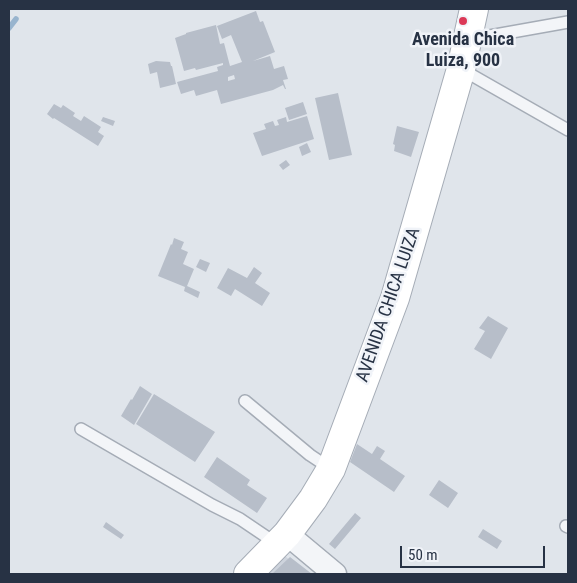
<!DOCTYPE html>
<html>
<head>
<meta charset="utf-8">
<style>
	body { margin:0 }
	#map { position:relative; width:577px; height:583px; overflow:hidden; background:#e0e5eb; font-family:"Roboto Condensed",sans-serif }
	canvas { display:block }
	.frame { position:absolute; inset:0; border:10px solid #273244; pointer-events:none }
	.scale { position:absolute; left:400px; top:546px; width:145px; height:22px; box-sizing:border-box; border:2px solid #273244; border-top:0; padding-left:6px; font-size:15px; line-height:18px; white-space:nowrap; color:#273244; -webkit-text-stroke:4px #f0f3f8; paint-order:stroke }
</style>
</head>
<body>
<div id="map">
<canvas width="577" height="583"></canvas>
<div class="frame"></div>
<div class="scale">50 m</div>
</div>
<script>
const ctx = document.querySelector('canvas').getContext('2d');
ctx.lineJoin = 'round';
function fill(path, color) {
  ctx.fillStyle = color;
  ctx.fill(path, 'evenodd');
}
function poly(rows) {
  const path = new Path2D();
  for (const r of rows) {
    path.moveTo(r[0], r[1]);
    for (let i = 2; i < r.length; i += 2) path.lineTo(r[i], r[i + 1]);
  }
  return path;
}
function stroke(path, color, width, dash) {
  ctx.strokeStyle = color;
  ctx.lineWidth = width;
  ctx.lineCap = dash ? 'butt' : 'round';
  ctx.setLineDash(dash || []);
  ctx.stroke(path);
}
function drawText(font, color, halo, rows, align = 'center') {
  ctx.font = font + ' "Roboto Condensed",sans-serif';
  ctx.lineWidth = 5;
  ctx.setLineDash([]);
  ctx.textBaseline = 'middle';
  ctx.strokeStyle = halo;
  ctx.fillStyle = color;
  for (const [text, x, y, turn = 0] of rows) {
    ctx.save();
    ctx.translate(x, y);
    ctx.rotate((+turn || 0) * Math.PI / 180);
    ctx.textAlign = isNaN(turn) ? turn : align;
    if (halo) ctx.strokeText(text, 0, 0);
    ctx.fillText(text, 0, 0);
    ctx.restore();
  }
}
fill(poly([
	[285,556,306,574,267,574]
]), '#ced4dd');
stroke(poly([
	[9,28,16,19]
]), '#98b4ce', 5.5);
fill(poly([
	[256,11,260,22,263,21,275,52,253,61,270,56,274,69,284,66,288,79,283,80,286,89,285,89,283,85,273,90,221,104,217,90,196,96,194,90,181,94,177,82,218,71,217,67,223,65,223,63,196,70,195,68,184,71,175,38,186,34,186,33,216,25,220,44,224,43,230,66,242,62,231,35,222,39,217,26],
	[234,75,235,79,228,81,228,77],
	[156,61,170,62,171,66,172,66,176,84,160,88,157,72,150,74,148,64],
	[338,93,352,155,329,160,315,98],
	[303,102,307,114,289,120,285,108],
	[54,104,61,108,63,105,75,113,73,116,81,121,84,116,101,127,98,132,104,136,98,146,54,118,53,119,47,114],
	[307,116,314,139,262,156,253,133,266,129,264,124,273,121,275,126,279,125,277,120,286,117,287,122],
	[103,117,115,121,113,126,101,121],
	[397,126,419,132,411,157,394,151,395,145,393,144],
	[307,143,311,152,302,156,299,147],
	[286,160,290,165,283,170,279,165],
	[174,238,184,242,181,249,188,252,183,264,194,269,187,286,200,292,198,298,184,291,185,287,158,276,171,244,172,245],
	[200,259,210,263,206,272,196,267],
	[254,267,262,273,255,283,270,293,262,306,235,289,231,296,217,288,228,268,247,278],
	[488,316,508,328,491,359,474,349,485,331,479,328],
	[140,386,152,394,134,425,121,416,131,399,132,400],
	[154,394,215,432,195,462,136,424],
	[357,444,372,454,377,446,385,451,380,459,405,476,394,492,350,462],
	[217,457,250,480,247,485,267,498,257,513,204,477],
	[439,480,458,493,448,508,429,495],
	[355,513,361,518,335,549,329,544],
	[106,522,124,535,121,539,103,527],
	[483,529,502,541,497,549,478,537],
	[290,557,312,574,272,574]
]), '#b7bec9');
const lane = poly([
	[467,40,568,22],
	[461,69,568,130],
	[245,401,310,455,331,469],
	[81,429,212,505,240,519,277,544],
	[566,526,568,527]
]);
const street = poly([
	[287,534,335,574]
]);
const secondary = poly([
	[248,574,287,534,313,499,331,469,395,298,461,69,474,9]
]);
stroke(lane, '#a5acb6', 14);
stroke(street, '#a5acb6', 25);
stroke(secondary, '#a5acb6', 30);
stroke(lane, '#f3f5f8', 11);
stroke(street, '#f3f5f8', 22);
stroke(secondary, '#fff', 28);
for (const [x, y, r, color] of [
	[463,21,5,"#dc3957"]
]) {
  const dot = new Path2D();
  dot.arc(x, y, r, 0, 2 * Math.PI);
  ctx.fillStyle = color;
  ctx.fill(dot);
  stroke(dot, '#f0f3f8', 2);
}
drawText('bold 18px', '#273244', '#f0f3f8', [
	["Avenida Chica",463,40],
	["Luiza, 900",463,61]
]);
drawText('18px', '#273244', '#f0f3f8', [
	["AVENIDA CHICA LUIZA",389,305,-71]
]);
</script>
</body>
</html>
